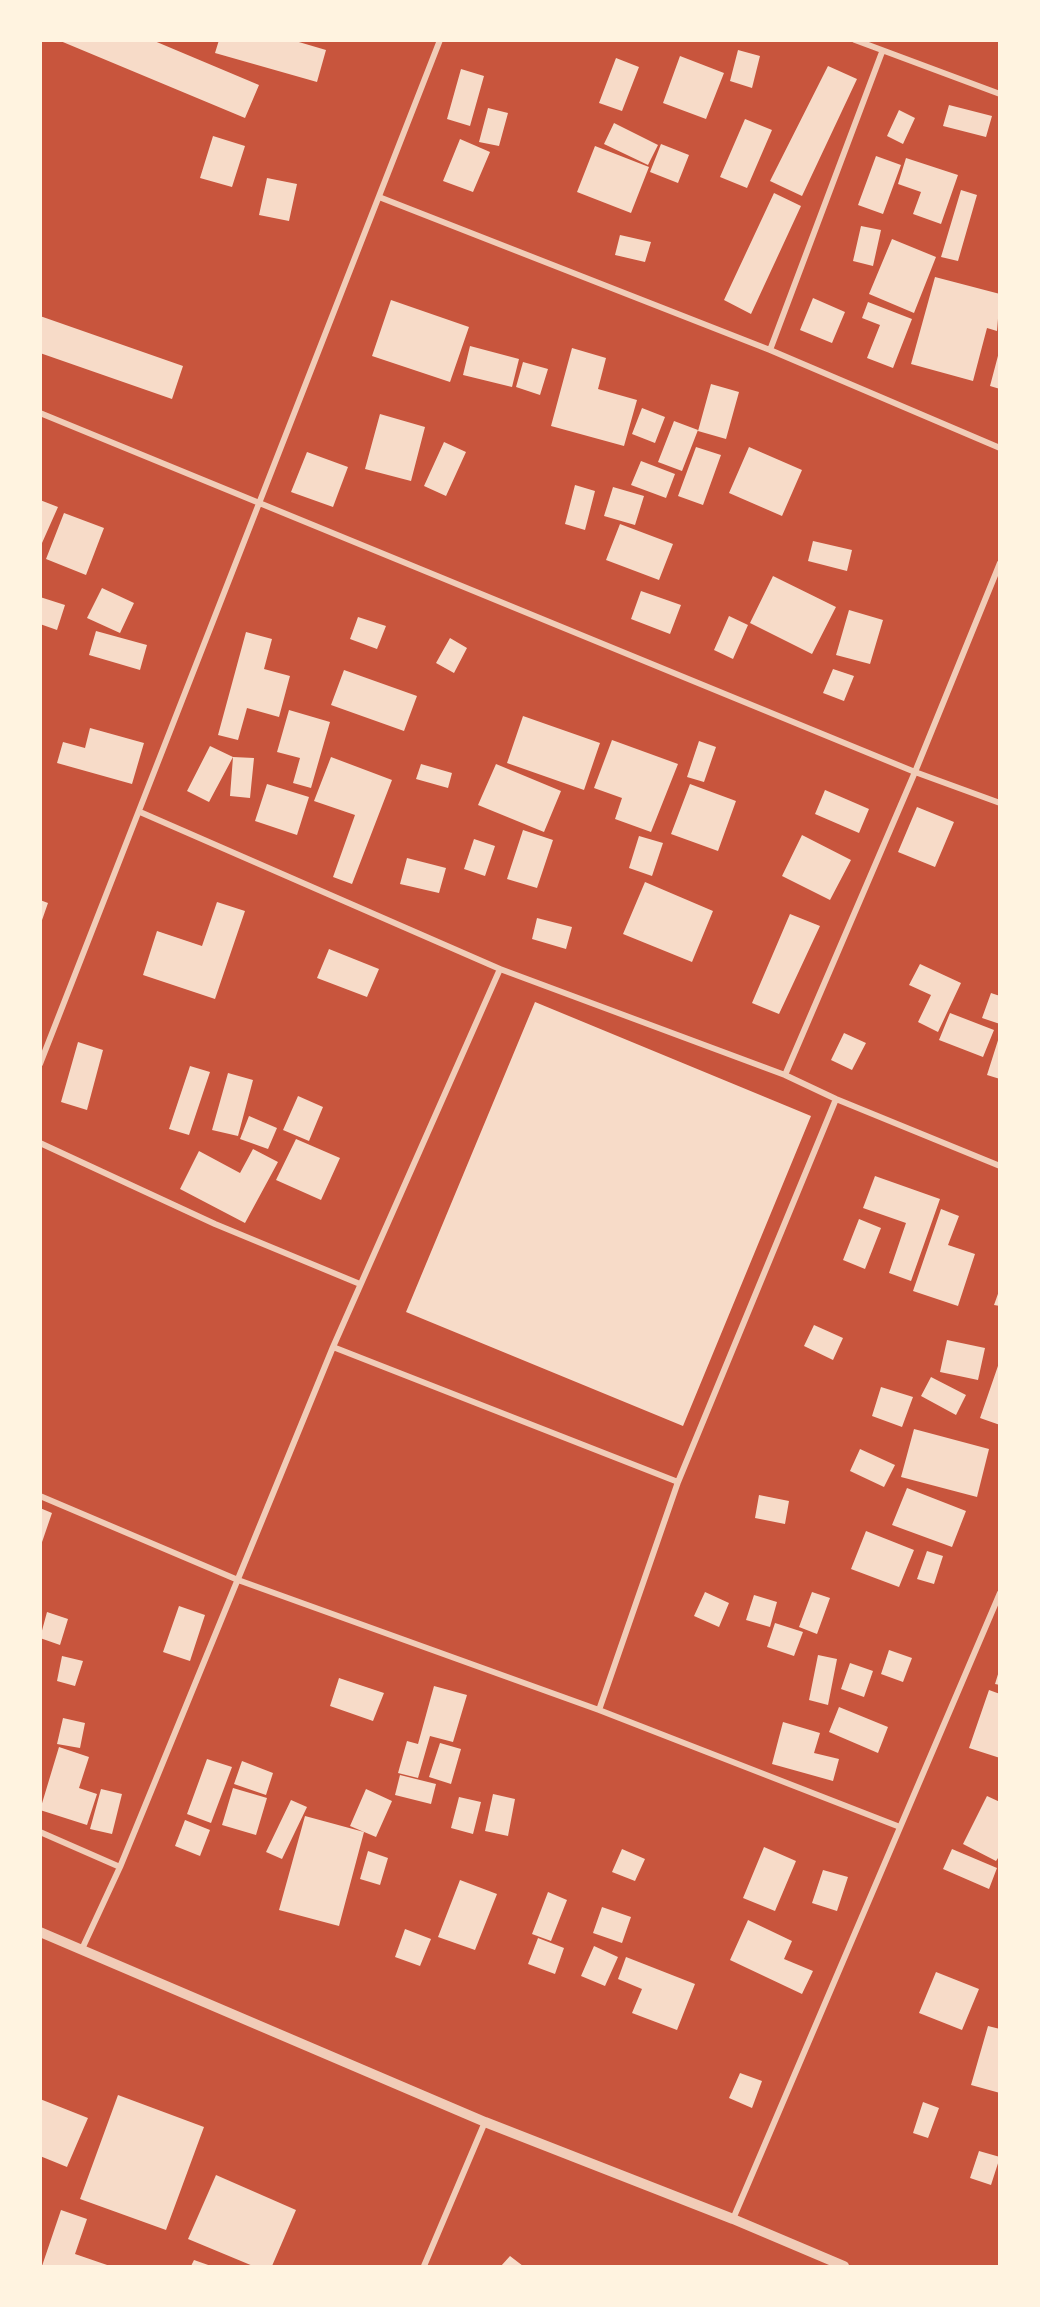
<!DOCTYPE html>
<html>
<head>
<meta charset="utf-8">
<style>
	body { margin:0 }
	#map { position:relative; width:1040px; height:2307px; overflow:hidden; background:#c8553d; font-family:Figtree,sans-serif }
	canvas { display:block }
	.frame { position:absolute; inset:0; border:42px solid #fff3e0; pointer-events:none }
</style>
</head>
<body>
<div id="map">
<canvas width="1040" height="2307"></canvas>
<div class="frame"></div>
</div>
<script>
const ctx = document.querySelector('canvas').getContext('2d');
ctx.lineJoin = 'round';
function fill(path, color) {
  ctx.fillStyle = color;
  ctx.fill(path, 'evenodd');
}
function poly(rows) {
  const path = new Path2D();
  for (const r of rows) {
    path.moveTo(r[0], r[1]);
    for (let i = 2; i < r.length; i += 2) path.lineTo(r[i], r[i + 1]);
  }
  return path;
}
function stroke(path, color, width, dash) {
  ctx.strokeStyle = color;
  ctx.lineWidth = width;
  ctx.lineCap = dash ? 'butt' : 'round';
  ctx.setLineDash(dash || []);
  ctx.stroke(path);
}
fill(poly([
	[58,40,152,40,259,85,245,118],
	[219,40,292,40,326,50,317,82,215,53],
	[738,50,760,56,752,88,730,81],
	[680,56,724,73,706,119,663,103],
	[616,58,639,67,622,111,599,103],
	[828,66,857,79,802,196,770,181],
	[461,69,484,76,470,126,447,119],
	[949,105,992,116,986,137,943,126],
	[488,108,508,113,499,146,479,142],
	[899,110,915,118,903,144,887,136],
	[745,119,772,130,747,188,720,177],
	[614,123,658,145,648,165,604,144],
	[213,136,245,146,232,187,200,178],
	[460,139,490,152,473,192,443,181],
	[661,144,689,155,678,183,650,172],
	[595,146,649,167,631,213,577,192],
	[876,156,901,165,883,214,858,205],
	[906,158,958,175,941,224,913,214,921,192,898,184],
	[267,178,297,184,289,221,259,215],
	[961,190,977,195,958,261,941,257],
	[774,193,801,206,751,314,724,300],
	[861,226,881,230,873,266,853,261],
	[620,235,651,242,645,262,615,255],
	[892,239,936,257,914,313,869,294],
	[935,277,1000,294,997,331,987,328,973,381,911,364],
	[813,298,845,312,832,343,800,330],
	[391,300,469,327,450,382,372,356],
	[868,302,912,319,893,368,867,358,880,325,862,318],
	[40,316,183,366,172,399,40,353],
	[470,346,519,359,512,387,463,375],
	[572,348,606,358,598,389,637,400,624,446,551,426],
	[999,352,1000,352,1000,389,990,386],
	[523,362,548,369,540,395,516,387],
	[711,384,739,392,726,439,698,431],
	[642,408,665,417,655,443,632,434],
	[380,414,425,427,411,481,365,469],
	[674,421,698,430,682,471,658,462],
	[444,442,466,452,446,496,424,486],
	[696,447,721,455,703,505,678,496],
	[749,447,802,470,782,516,729,493],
	[307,452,348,467,333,507,291,492],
	[641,461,675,474,666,498,631,485],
	[575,485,595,491,585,530,565,524],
	[613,487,644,496,635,525,604,516],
	[40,500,58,507,42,543,40,542],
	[64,513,104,528,86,575,46,559],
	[620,524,673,544,659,580,606,560],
	[813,541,852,550,847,571,808,561],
	[773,576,836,607,812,654,750,623],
	[102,588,134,603,120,633,87,618],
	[641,591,681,605,670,634,631,619],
	[40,597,65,605,57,630,40,624],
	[849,610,883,620,870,664,836,655],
	[729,616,748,625,733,659,714,650],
	[358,617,386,626,377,649,350,639],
	[96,631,147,645,140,670,89,655],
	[246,632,272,639,264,669,290,676,279,717,247,708,238,740,218,735],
	[450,638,467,648,454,673,436,663],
	[833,669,854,676,844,701,823,693],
	[344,670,417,696,404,731,331,705],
	[289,710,330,722,311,788,293,783,300,758,277,752],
	[523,716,600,743,584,790,507,763],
	[90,728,144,743,132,784,57,763,63,742,85,748],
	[612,740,678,764,651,832,615,819,622,798,594,788],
	[699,741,716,747,704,782,687,777],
	[210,746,233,757,209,802,187,791],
	[233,757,254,758,250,798,230,796],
	[331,757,392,780,352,884,333,877,355,815,314,801],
	[421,764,452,773,448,788,416,779],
	[496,764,561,791,544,832,478,805],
	[267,784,309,797,297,835,255,821],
	[690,784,736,801,718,851,671,834],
	[825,790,869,809,859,833,815,814],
	[917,807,954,822,935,867,898,852],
	[523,830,553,840,537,888,507,879],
	[802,835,851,860,830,900,782,876],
	[639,836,663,843,652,876,629,868],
	[474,839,495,846,485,876,464,869],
	[407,858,446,868,439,893,400,884],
	[645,882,713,911,692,962,623,934],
	[40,900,48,903,41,923,40,923],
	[217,902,245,911,215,999,143,975,157,931,202,946],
	[790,914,820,926,779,1014,752,1003],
	[537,918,572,927,566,949,532,939],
	[329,949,379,969,367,997,317,978],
	[920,964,961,983,938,1032,918,1022,931,995,909,985],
	[991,993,1000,996,1000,1024,982,1018],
	[535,1002,811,1116,683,1426,406,1312],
	[950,1013,994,1030,983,1057,939,1040],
	[844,1033,866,1043,852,1070,831,1060],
	[1000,1034,1000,1079,987,1075],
	[78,1042,103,1050,87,1110,61,1102],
	[190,1066,210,1072,189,1135,169,1129],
	[228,1073,253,1080,238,1136,212,1130],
	[298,1096,323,1107,309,1141,283,1130],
	[249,1116,277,1128,268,1149,240,1139],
	[296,1139,340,1158,321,1200,276,1180],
	[253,1149,278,1162,245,1223,180,1189,199,1151,240,1173],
	[875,1176,940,1199,911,1281,889,1273,906,1223,863,1208],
	[941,1209,959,1216,948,1245,975,1254,958,1306,913,1291],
	[859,1219,881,1228,865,1269,843,1260],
	[999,1291,1000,1291,1000,1306,994,1305],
	[814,1325,843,1338,833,1360,804,1346],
	[947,1340,985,1348,978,1380,940,1372],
	[999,1363,1000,1363,1000,1425,980,1418],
	[931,1377,966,1395,956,1415,921,1396],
	[881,1387,913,1397,902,1427,872,1416],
	[914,1429,989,1449,977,1497,901,1477],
	[860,1449,895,1465,884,1487,850,1471],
	[907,1488,966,1511,952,1547,892,1525],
	[759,1495,789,1501,785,1524,755,1518],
	[40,1508,52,1513,41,1545,40,1545],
	[866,1531,914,1550,899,1587,851,1569],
	[927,1551,943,1556,934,1584,917,1579],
	[705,1592,729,1603,719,1627,694,1616],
	[812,1592,830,1598,817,1634,799,1627],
	[754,1595,777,1602,770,1627,746,1620],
	[179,1606,205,1615,190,1661,163,1652],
	[47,1612,68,1619,60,1645,40,1638],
	[775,1623,803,1632,794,1656,767,1647],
	[889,1650,912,1658,903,1682,881,1674],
	[818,1655,837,1659,828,1705,809,1700],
	[62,1656,83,1661,75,1686,57,1681],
	[850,1663,873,1671,864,1697,841,1689],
	[999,1671,1000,1671,1000,1685,995,1684],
	[339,1678,384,1693,373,1721,330,1706],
	[434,1686,467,1695,453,1742,430,1736,418,1778,398,1773,407,1741,418,1744],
	[989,1690,1000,1694,1000,1758,969,1748],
	[839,1707,888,1727,878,1753,829,1732],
	[63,1718,85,1723,80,1748,57,1744],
	[783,1722,820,1733,814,1753,839,1759,833,1781,772,1764],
	[440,1743,461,1749,451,1784,429,1777],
	[59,1747,89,1757,79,1788,97,1794,87,1825,40,1810],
	[207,1759,232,1767,211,1823,187,1814],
	[242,1761,273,1773,266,1795,234,1784],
	[400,1775,436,1784,431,1804,395,1795],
	[233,1788,267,1798,256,1835,222,1825],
	[101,1789,122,1794,112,1834,90,1829],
	[366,1789,392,1801,376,1837,350,1826],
	[493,1794,515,1799,508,1836,485,1831],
	[987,1796,1000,1802,1000,1855,996,1861,963,1844],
	[459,1797,481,1802,473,1834,451,1828],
	[291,1800,307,1807,282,1859,266,1852],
	[305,1816,364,1832,339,1926,279,1910],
	[185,1820,210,1830,200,1856,175,1846],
	[764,1847,796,1861,775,1911,743,1898],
	[622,1849,645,1859,635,1881,612,1872],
	[952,1849,997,1868,989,1889,943,1869],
	[368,1851,388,1858,380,1885,360,1879],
	[823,1870,848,1877,837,1911,812,1903],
	[460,1880,497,1894,475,1950,438,1937],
	[548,1892,567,1900,551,1941,532,1934],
	[602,1907,631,1917,622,1943,593,1933],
	[748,1920,792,1941,784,1959,813,1971,802,1994,730,1960],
	[405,1929,431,1939,420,1966,395,1957],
	[538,1938,564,1948,555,1974,528,1964],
	[594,1946,618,1957,605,1986,581,1976],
	[626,1957,695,1984,677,2030,632,2013,642,1989,618,1979],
	[936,1972,979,1989,962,2030,919,2013],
	[988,2026,1000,2029,1000,2093,971,2085],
	[740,2073,762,2081,752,2108,729,2098],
	[118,2095,204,2127,166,2230,80,2199],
	[40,2099,88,2118,67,2167,40,2156],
	[923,2102,939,2108,928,2138,913,2133],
	[979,2151,1000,2157,991,2185,970,2178],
	[216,2175,296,2210,272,2266,253,2266,188,2239],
	[61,2210,87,2219,75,2254,110,2266,42,2266],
	[510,2256,523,2266,501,2266],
	[194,2260,211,2266,191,2266]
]), '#f7dbc8');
stroke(poly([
	[855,40,1000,94],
	[379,197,770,350,1000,448],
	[770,350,882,52],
	[40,413,915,772,1000,803],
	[140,812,500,969,785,1075,836,1099,1000,1166],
	[40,1064,440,40],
	[785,1075,915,772,1000,563],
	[40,1143,215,1224,360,1284],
	[333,1347,678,1482],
	[40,1496,238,1580,599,1710,900,1827],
	[599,1710,678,1482,836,1099],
	[40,1832,120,1867],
	[82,1949,120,1867,333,1347,500,969],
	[733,2219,1000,1593],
	[424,2266,485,2122]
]), '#f1ccb7', 6);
stroke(poly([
	[40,1932,485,2122,733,2219,844,2266]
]), '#f1ccb7', 10);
</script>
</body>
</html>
